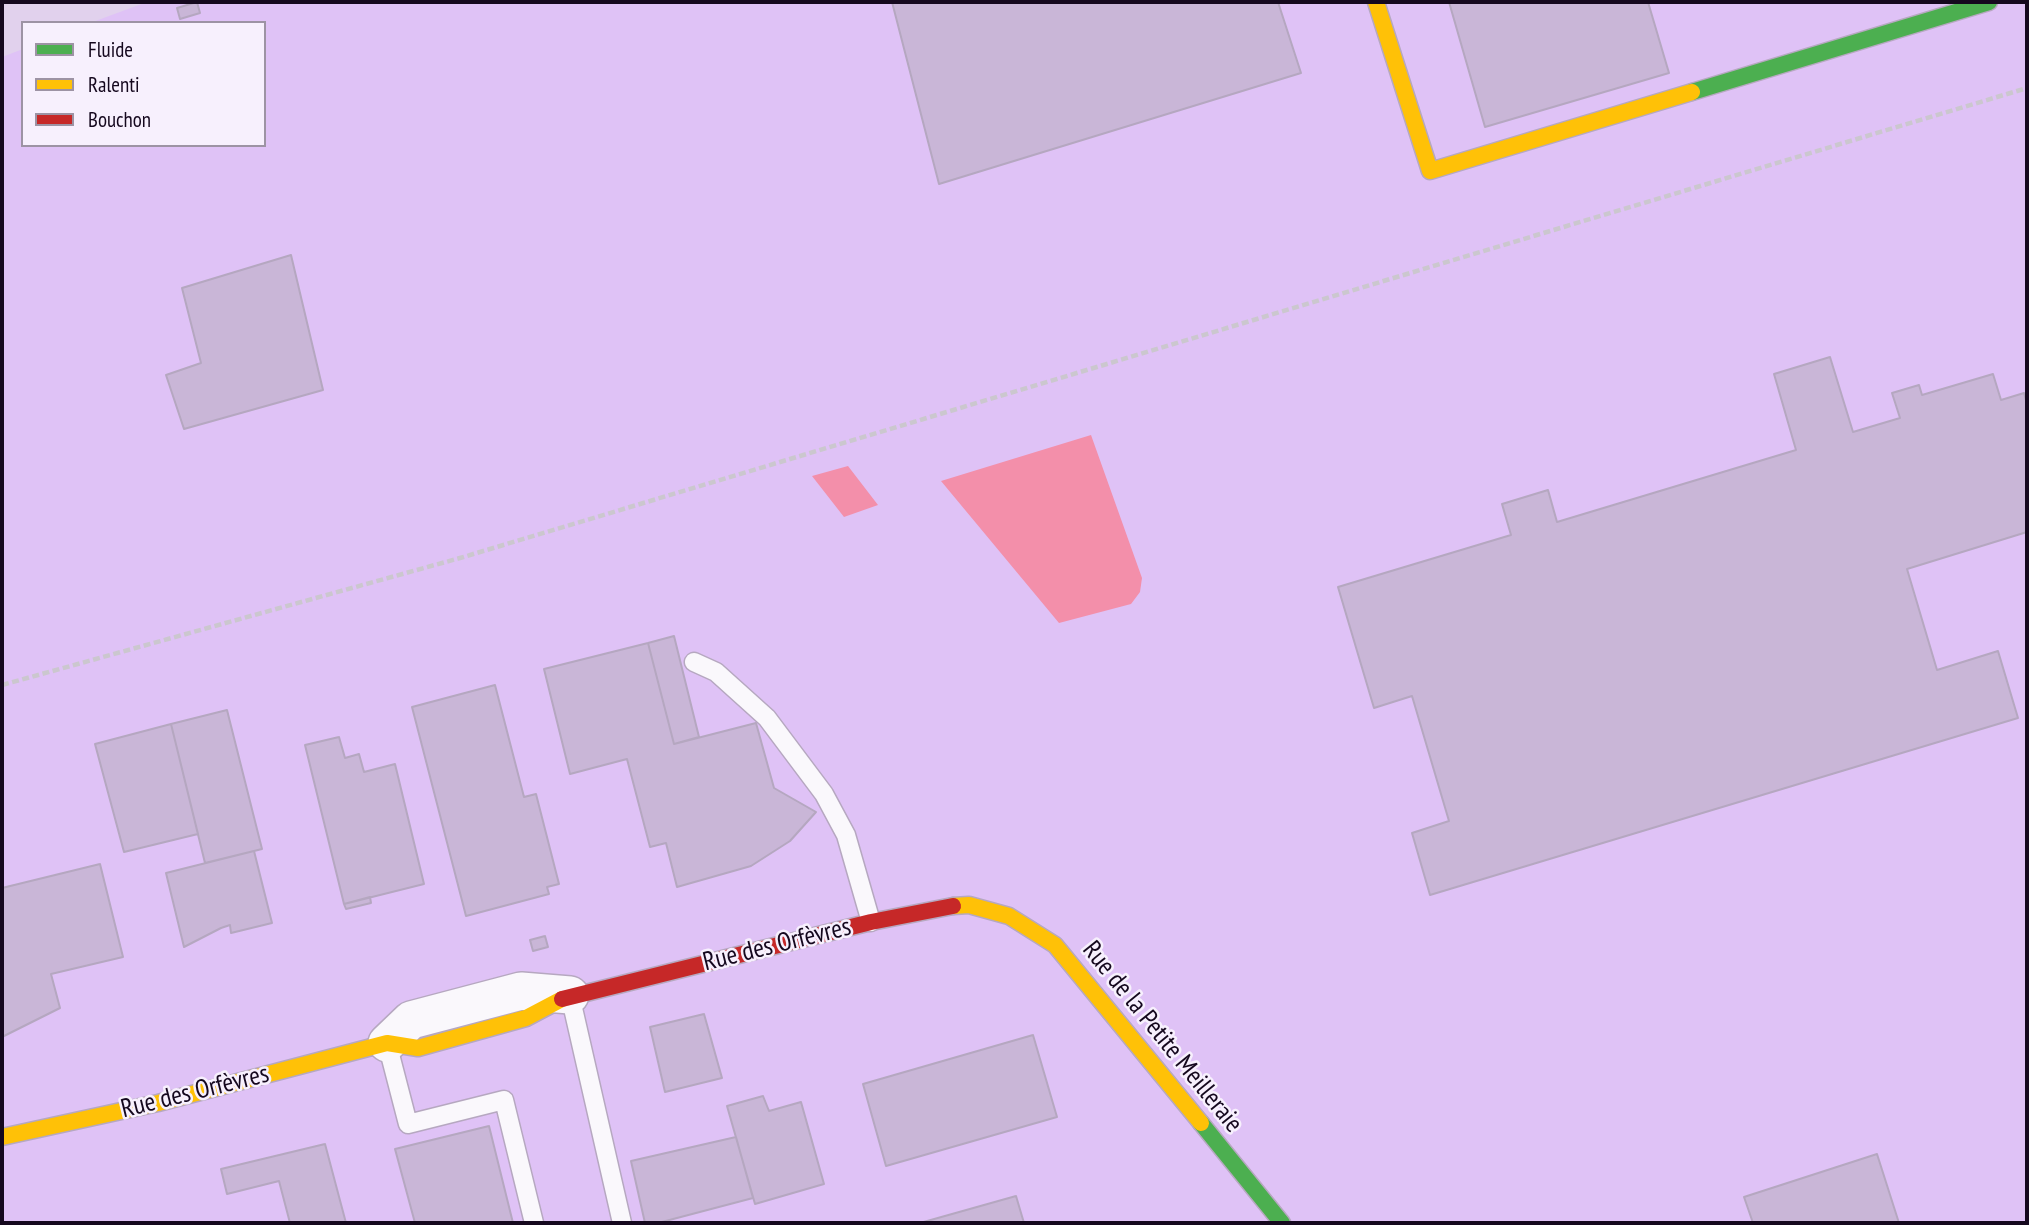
<!DOCTYPE html>
<html>
<head>
<meta charset="utf-8">
<style>
	body { margin:0 }
	#map { position:relative; width:2029px; height:1225px; overflow:hidden; background:#e1d1ed; font-family:"PT Sans Narrow",sans-serif }
	canvas { display:block }
	.frame { position:absolute; inset:0; border:4px solid #15081e; pointer-events:none }
	.legend { position:absolute; left:21px; top:21px; width:245px; height:126px; box-sizing:border-box; background:#f7f0fd; border:2px solid #9d93a4; margin:0; padding:9px 12px; list-style:none; font-size:21px; color:#15081e }
	.legend li { display:flex; align-items:center; gap:14px; height:35px }
	.legend b { width:35px; border:2px solid #9d93a4 }
</style>
</head>
<body>
<div id="map">
<canvas width="2029" height="1225"></canvas>
<div class="frame"></div>
<ul class="legend">
<li><b style="height:9px;background:#4caf50"></b>Fluide</li>
<li><b style="height:9px;background:#ffc107"></b>Ralenti</li>
<li><b style="height:9px;background:#c62828"></b>Bouchon</li>
</ul>
</div>
<script>
const ctx = document.querySelector('canvas').getContext('2d');
ctx.lineJoin = 'round';
function fill(path, color) {
  ctx.fillStyle = color;
  ctx.fill(path, 'evenodd');
}
function poly(rows) {
  const path = new Path2D();
  for (const r of rows) {
    path.moveTo(r[0], r[1]);
    for (let i = 2; i < r.length; i += 2) path.lineTo(r[i], r[i + 1]);
  }
  return path;
}
function stroke(path, color, width, dash) {
  ctx.strokeStyle = color;
  ctx.lineWidth = width;
  ctx.lineCap = dash ? 'butt' : 'round';
  ctx.setLineDash(dash || []);
  ctx.stroke(path);
}
function drawText(font, color, halo, rows, align = 'center') {
  ctx.font = font + ' "PT Sans Narrow",sans-serif';
  ctx.lineWidth = 5;
  ctx.setLineDash([]);
  ctx.textBaseline = 'middle';
  ctx.strokeStyle = halo;
  ctx.fillStyle = color;
  for (const [text, x, y, turn = 0] of rows) {
    ctx.save();
    ctx.translate(x, y);
    ctx.rotate((+turn || 0) * Math.PI / 180);
    ctx.textAlign = isNaN(turn) ? turn : align;
    if (halo) ctx.strokeText(text, 0, 0);
    ctx.fillText(text, 0, 0);
    ctx.restore();
  }
}
fill(poly([
	[147,2,2027,2,2027,1223,2,1223,2,57,23,49,23,145,264,145,264,23,90,23]
]), '#dfc2f6');
fill(poly([
	[1091,435,1142,578,1140,592,1131,604,1059,623,941,481],
	[848,466,878,505,844,517,812,476]
]), '#f38faa');
const building = poly([
	[197,2,200,13,180,19,177,8,197,2],
	[892,2,1278,2,1301,73,939,184,892,2],
	[1449,2,1648,2,1669,73,1485,127,1449,2],
	[291,255,323,390,184,429,166,375,201,363,182,288,291,255],
	[1830,357,1853,432,1900,418,1892,393,1919,385,1922,395,1993,374,2001,400,2024,393,2027,404,2027,532,1907,569,1937,670,1998,651,2018,718,1430,895,1412,833,1449,821,1412,696,1374,708,1338,587,1511,535,1502,504,1548,490,1557,522,1796,450,1774,374,1830,357],
	[674,636,699,737,674,744,648,643,674,636],
	[648,643,674,744,756,723,774,788,816,812,790,841,751,866,677,887,666,843,650,847,627,759,570,774,544,669,648,643],
	[495,685,524,797,536,794,559,884,547,887,549,894,466,916,412,707,495,685],
	[227,710,262,849,205,863,171,724,227,710],
	[171,724,198,834,124,852,95,744,171,724],
	[339,737,345,758,359,754,364,772,395,764,424,884,344,904,305,745,339,737],
	[254,851,272,923,231,933,230,925,221,928,184,947,166,873,254,851],
	[100,864,123,957,51,974,60,1008,2,1037,2,888,100,864],
	[370,897,371,903,346,909,344,904,370,897],
	[545,936,548,947,533,951,530,940,545,936],
	[704,1014,722,1078,665,1092,650,1027,704,1014],
	[1033,1035,1057,1117,886,1166,863,1084,1033,1035],
	[763,1096,769,1111,801,1102,824,1184,755,1204,727,1106,763,1096],
	[489,1126,513,1223,415,1223,395,1149,489,1126],
	[736,1137,753,1198,658,1223,645,1223,631,1161,736,1137],
	[325,1144,346,1223,290,1223,279,1181,227,1194,221,1169,325,1144],
	[1877,1154,1899,1223,1753,1223,1744,1197,1877,1154],
	[1016,1196,1024,1223,920,1223,1016,1196]
]);
fill(building, '#c9b6d7');
stroke(building, '#b5a7c0', 2);
const lane = poly([
	[694,662,716,672,767,718,824,794,846,835,871,922],
	[570,995,622,1223],
	[387,1043,408,1124,504,1100,534,1223]
]);
const street = poly([
	[387,1043,411,1020,521,991,570,995]
]);
const fast = poly([
	[1692,92,1989,2],
	[1201,1123,1282,1223]
]);
const slow = poly([
	[1376,2,1430,171,1692,92],
	[953,906,969,905,1009,916,1055,945,1201,1123],
	[2,1137,158,1103,387,1043,418,1048,526,1018,562,999]
]);
const jam = poly([
	[562,999,871,922,953,906]
]);
stroke(lane, '#b6a8c0', 21);
stroke(street, '#b6a8c0', 40);
stroke(fast, '#b6a8c0', 19);
stroke(slow, '#b6a8c0', 19);
stroke(jam, '#b6a8c0', 19);
stroke(poly([
	[2,685,460,558,2027,88]
]), '#cbc7ce', 4.5, [7, 3.5]);
stroke(lane, '#faf8fc', 18);
stroke(street, '#faf8fc', 37);
stroke(fast, '#4caf50', 16);
stroke(slow, '#ffc107', 16);
stroke(jam, '#c62828', 16);
drawText('26px', '#15081e', '#f7f0fd', [
	["Rue des Orfèvres",777,945,-14],
	["Rue de la Petite Meilleraie",1162,1037,51],
	["Rue des Orfèvres",195,1092,-14]
]);
</script>
</body>
</html>
